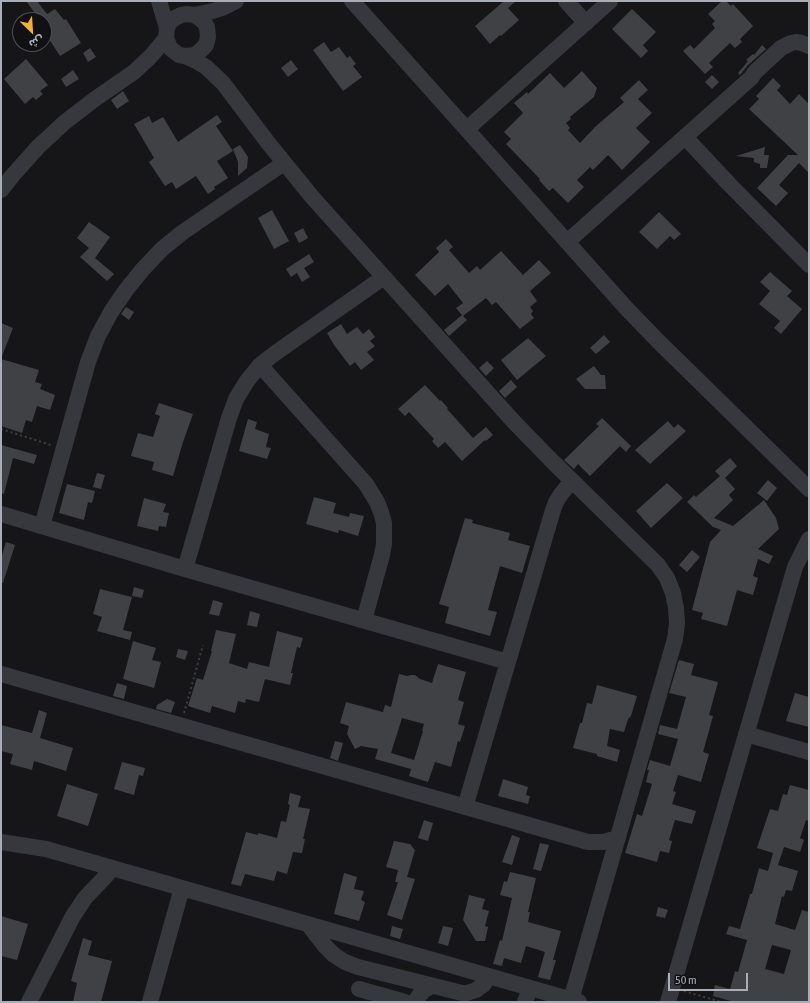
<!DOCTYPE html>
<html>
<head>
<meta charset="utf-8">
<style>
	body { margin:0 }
	#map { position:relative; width:810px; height:1003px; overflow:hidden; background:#161618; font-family:"Asap Condensed","Noto Sans Arabic",sans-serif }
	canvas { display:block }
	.frame { position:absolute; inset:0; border:2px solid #a8adb8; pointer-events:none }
	.north { position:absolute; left:12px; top:12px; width:40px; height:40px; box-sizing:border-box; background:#111113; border:1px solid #4d4f55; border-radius:50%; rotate:155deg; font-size:11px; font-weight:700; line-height:16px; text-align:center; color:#a8adb8 }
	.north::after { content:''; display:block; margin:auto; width:14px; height:18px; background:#f2b134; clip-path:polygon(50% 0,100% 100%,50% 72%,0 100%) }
	.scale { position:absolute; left:668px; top:973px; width:80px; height:18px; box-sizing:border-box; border:2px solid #a8adb8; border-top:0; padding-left:5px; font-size:12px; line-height:14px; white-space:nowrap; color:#a8adb8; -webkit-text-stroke:3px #111113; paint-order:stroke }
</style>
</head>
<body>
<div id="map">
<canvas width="810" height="1003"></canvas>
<div class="frame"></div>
<div class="north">ش</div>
<div class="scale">50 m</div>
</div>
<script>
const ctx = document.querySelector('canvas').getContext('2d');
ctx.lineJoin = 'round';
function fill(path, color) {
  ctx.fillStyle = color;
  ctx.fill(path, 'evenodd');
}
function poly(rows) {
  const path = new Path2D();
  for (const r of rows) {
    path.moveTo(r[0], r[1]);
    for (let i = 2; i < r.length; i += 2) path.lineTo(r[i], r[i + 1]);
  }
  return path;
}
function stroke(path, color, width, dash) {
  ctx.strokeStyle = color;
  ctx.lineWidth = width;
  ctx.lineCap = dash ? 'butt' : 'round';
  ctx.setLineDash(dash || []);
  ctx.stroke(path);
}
fill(poly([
	[26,1,37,1,47,14,55,9,64,20,66,19,81,43,60,56,45,33,48,31,44,25,44,20,40,20],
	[504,1,516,1,508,8,519,20,501,36,500,35,490,44,475,26],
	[722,1,726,1,731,6,733,4,753,26,740,39,742,42,735,48,730,43,709,63,713,67,705,74,683,51,690,45,694,49,715,28,712,24,715,21,708,14],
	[632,9,656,32,643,45,648,51,641,58,612,29],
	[324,42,331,52,339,47,347,58,350,56,356,64,353,66,362,77,343,91,313,50],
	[762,45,766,49,748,65,740,75,738,73,748,61,746,60,753,54,754,55],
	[90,48,96,57,88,62,83,53],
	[26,59,48,85,40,91,43,94,36,100,33,97,25,104,4,79],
	[291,60,298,69,288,77,281,68],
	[73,70,79,79,66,87,61,79],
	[582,71,597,88,594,97,570,117,571,119,566,123,570,128,568,130,580,143,596,126,624,102,620,98,639,80,648,90,638,99,652,113,636,128,650,142,622,170,608,155,593,170,590,167,577,180,584,187,568,203,553,188,549,191,539,180,540,179,506,144,511,139,504,132,523,113,514,103,527,92,528,94,550,73,564,88],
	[712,75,719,82,712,89,705,82],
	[773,78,781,86,777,90,790,104,799,94,809,104,809,173,799,163,779,185,788,193,776,206,757,188,788,155,798,155,749,109,759,99,756,96],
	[123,91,129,101,117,109,111,100],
	[217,115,222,122,216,126,233,151,217,161,228,178,214,187,215,189,208,194,196,176,176,189,172,182,165,186,149,162,154,158,134,124,149,116,152,123,163,117,178,142],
	[240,145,248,157,247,168,238,176,238,162,233,149],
	[765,147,764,155,769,155,767,168,760,168,760,164,754,162,754,158,736,156],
	[272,210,289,241,274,249,258,218],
	[659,212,681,234,674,240,670,236,657,249,639,232],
	[89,222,110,237,95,258,114,274,107,281,80,257,89,248,77,238],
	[303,228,308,238,299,243,294,233],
	[446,239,453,247,449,250,469,273,477,266,480,270,501,251,523,275,539,260,551,273,530,291,537,301,530,307,533,311,531,314,534,318,520,329,496,302,492,305,486,298,463,316,467,320,449,336,444,330,462,315,456,308,463,303,448,284,435,296,415,275,439,252,436,248],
	[309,254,314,262,304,268,310,277,302,282,297,273,291,277,286,269],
	[770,272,792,291,787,296,802,309,781,334,774,328,780,321,759,304,770,291,760,282],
	[126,307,134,312,129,320,121,314],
	[1,323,13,328,2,356,1,356],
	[341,324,347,334,357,327,363,334,369,329,375,337,370,341,375,346,367,352,374,360,361,370,355,362,350,366,334,345,327,333],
	[604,335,610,342,596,354,590,348],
	[528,338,546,356,517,380,501,360],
	[1,359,39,370,35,382,42,384,40,389,55,395,50,410,37,406,32,422,26,420,22,433,1,426],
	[487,361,494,368,486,376,479,368],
	[594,366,601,375,605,375,606,389,585,389,576,379],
	[511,380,517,387,505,398,499,391],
	[425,385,440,401,441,400,448,408,447,409,473,438,486,427,493,435,486,441,485,440,462,461,445,442,438,448,432,441,434,439,409,412,405,416,398,409],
	[159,403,193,414,183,442,173,476,152,470,154,462,131,456,138,433,153,437,160,416,155,414],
	[602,418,631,446,626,452,620,446,590,476,578,464,574,469,564,460,599,426,596,424],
	[248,419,257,422,255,429,269,434,266,447,271,448,267,459,239,451],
	[668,421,674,428,678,424,686,431,650,464,635,450],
	[1,445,37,455,34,464,13,458,4,494,1,493],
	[730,458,737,466,725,478,735,489,729,495,733,500,714,518,733,526,764,500,776,518,779,529,758,549,773,556,769,564,758,559,753,576,758,578,753,595,737,590,727,626,701,619,703,613,692,610,710,542,721,530,713,527,687,502,694,495,696,497,720,476,715,471],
	[97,473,105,475,101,489,93,487],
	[768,480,777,488,767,501,757,493],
	[667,483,683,498,651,528,636,511],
	[67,484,95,491,92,503,88,502,84,520,59,513],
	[314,497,336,503,333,513,349,517,350,513,364,516,358,536,339,530,338,533,306,524],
	[144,498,166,504,163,512,169,513,166,527,159,526,158,531,137,526],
	[465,518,473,520,472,523,510,533,508,540,530,546,522,573,500,566,488,610,497,612,490,636,445,623,449,607,439,604],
	[6,542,15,545,3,583,1,583,1,558],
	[692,550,700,557,687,572,679,565],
	[134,587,144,590,142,598,132,596],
	[100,589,132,597,123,630,132,632,130,640,97,631,102,617,93,614],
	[213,600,223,603,219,616,209,614],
	[250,611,260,614,257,627,247,625],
	[216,630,236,634,229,663,247,669,249,662,269,667,277,631,303,638,300,648,297,647,291,673,293,673,290,685,265,679,259,702,246,699,245,703,238,701,235,713,212,706,210,713,188,706,197,678,203,680,212,651,211,651],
	[133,641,156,648,152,660,161,662,154,688,123,679],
	[178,649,188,651,185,660,176,657],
	[679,660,694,664,691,675,718,682,709,715,713,716,703,752,709,754,701,782,678,775,673,791,676,792,672,804,696,811,692,824,675,820,669,840,672,841,669,853,660,851,657,862,625,853,637,814,642,816,652,784,646,782,649,770,647,770,650,760,670,766,678,739,658,734,660,725,677,729,686,697,669,693],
	[438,664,466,672,458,700,464,702,458,724,465,726,460,742,458,741,451,767,435,762,428,782,409,776,411,769,375,759,378,749,361,746,355,749,347,734,349,726,340,723,346,702,383,712,385,705,391,707,399,674,407,676,411,675,415,675,420,679,432,683],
	[402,718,424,724,422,731,423,731,414,760,391,753],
	[117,683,127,686,124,699,113,696],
	[597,685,637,696,631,716,628,719,624,732,610,729,607,746,620,750,617,762,597,756,597,754,573,748,580,723,582,723,587,703,592,704],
	[795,693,809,697,809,727,786,721],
	[167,699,175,702,171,713,156,709,157,705],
	[39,710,47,713,40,738,73,748,66,771,34,761,32,770,10,764,13,754,1,751,1,725,32,733],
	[335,741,343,743,338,761,330,758],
	[122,762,145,768,143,776,139,775,134,795,114,789],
	[503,779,528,787,526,795,530,796,528,804,498,796],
	[67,784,98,794,88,826,57,816],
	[790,785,809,790,809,821,806,820,800,838,804,840,800,852,784,847,778,865,798,871,792,891,786,890,784,897,782,896,775,924,795,930,802,910,809,912,809,1002,731,1002,731,1001,713,996,715,985,730,989,735,971,738,972,747,940,726,934,729,926,740,929,750,894,752,894,759,868,768,871,773,853,757,848,770,809,778,811,783,794,787,795],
	[772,945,791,950,784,974,765,969],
	[290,793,301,796,298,807,310,809,303,839,305,839,302,853,293,852,287,874,277,871,274,881,245,874,241,886,231,884,246,832,258,835,258,833,277,838,281,821,286,822,290,805,288,804],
	[424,820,433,823,428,841,418,838],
	[512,835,520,838,512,865,502,862],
	[394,841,410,844,415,850,407,877,415,879,402,920,387,915,398,882,395,882,398,870,386,867],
	[540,843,549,845,541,871,533,869],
	[510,872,536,878,528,912,530,912,528,922,561,931,553,960,556,960,550,980,538,977,545,952,526,946,521,963,504,958,502,966,493,964,500,940,502,941,512,898,500,895,504,881,507,882],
	[344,873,357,877,354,889,364,891,361,900,365,902,359,921,334,914],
	[469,895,485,899,482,909,489,911,485,926,488,927,485,941,476,941,463,920],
	[658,907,668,910,665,918,656,916],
	[1,916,28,924,17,960,1,956],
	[392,926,403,929,400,939,390,936],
	[443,926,453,928,448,946,438,943],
	[83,938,92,941,88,955,112,961,101,1002,73,1002,77,983,71,981]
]), '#404145');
stroke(poly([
	[1,429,51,445],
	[184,713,203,645],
	[684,991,721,1002]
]), '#3d3f44', 2, [2, 3]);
stroke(poly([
	[159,1,167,28],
	[352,1,627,309,658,341,809,489],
	[566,1,586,23],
	[194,15,213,11,222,8,236,1],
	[185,56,195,55,199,52,206,45,208,37,207,27,204,22,199,18,194,15,187,14,181,15,175,18,170,22,167,28,166,38,170,48,179,55,185,56,196,61,206,67,223,83,269,144,313,198,514,422,553,462,658,565,667,578,673,593,676,608,677,623,675,639,571,1000],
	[467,129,610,1],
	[685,137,729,184,809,265],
	[1,190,13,175,38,147,65,122,95,99,134,72,151,56,166,38],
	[567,242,751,78,755,72,781,48,791,43,796,42,802,43,809,46],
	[260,365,366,484,377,502,381,512,384,523,384,544,382,555,364,620],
	[1,514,185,569,508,662],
	[42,526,88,362,98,336,111,312,126,290,143,269,162,249,183,232,284,163],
	[185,569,229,418,236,399,247,381,260,365,274,354,384,277],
	[1,674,588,842,603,842,618,838],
	[746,734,809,752],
	[465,807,553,510,556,502,561,494,566,488,573,482],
	[1,842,46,849,579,1002],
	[308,924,325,946,334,955,345,962,358,967,462,993,467,993,476,990,484,984,488,976],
	[359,989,405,1002],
	[29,1002,73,916,85,898,106,876,112,868],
	[150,1002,182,888],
	[415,1002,418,997,424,990,432,986],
	[525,1002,530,988],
	[668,1002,795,567,809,539]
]), '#37383d', 16);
</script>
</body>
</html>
